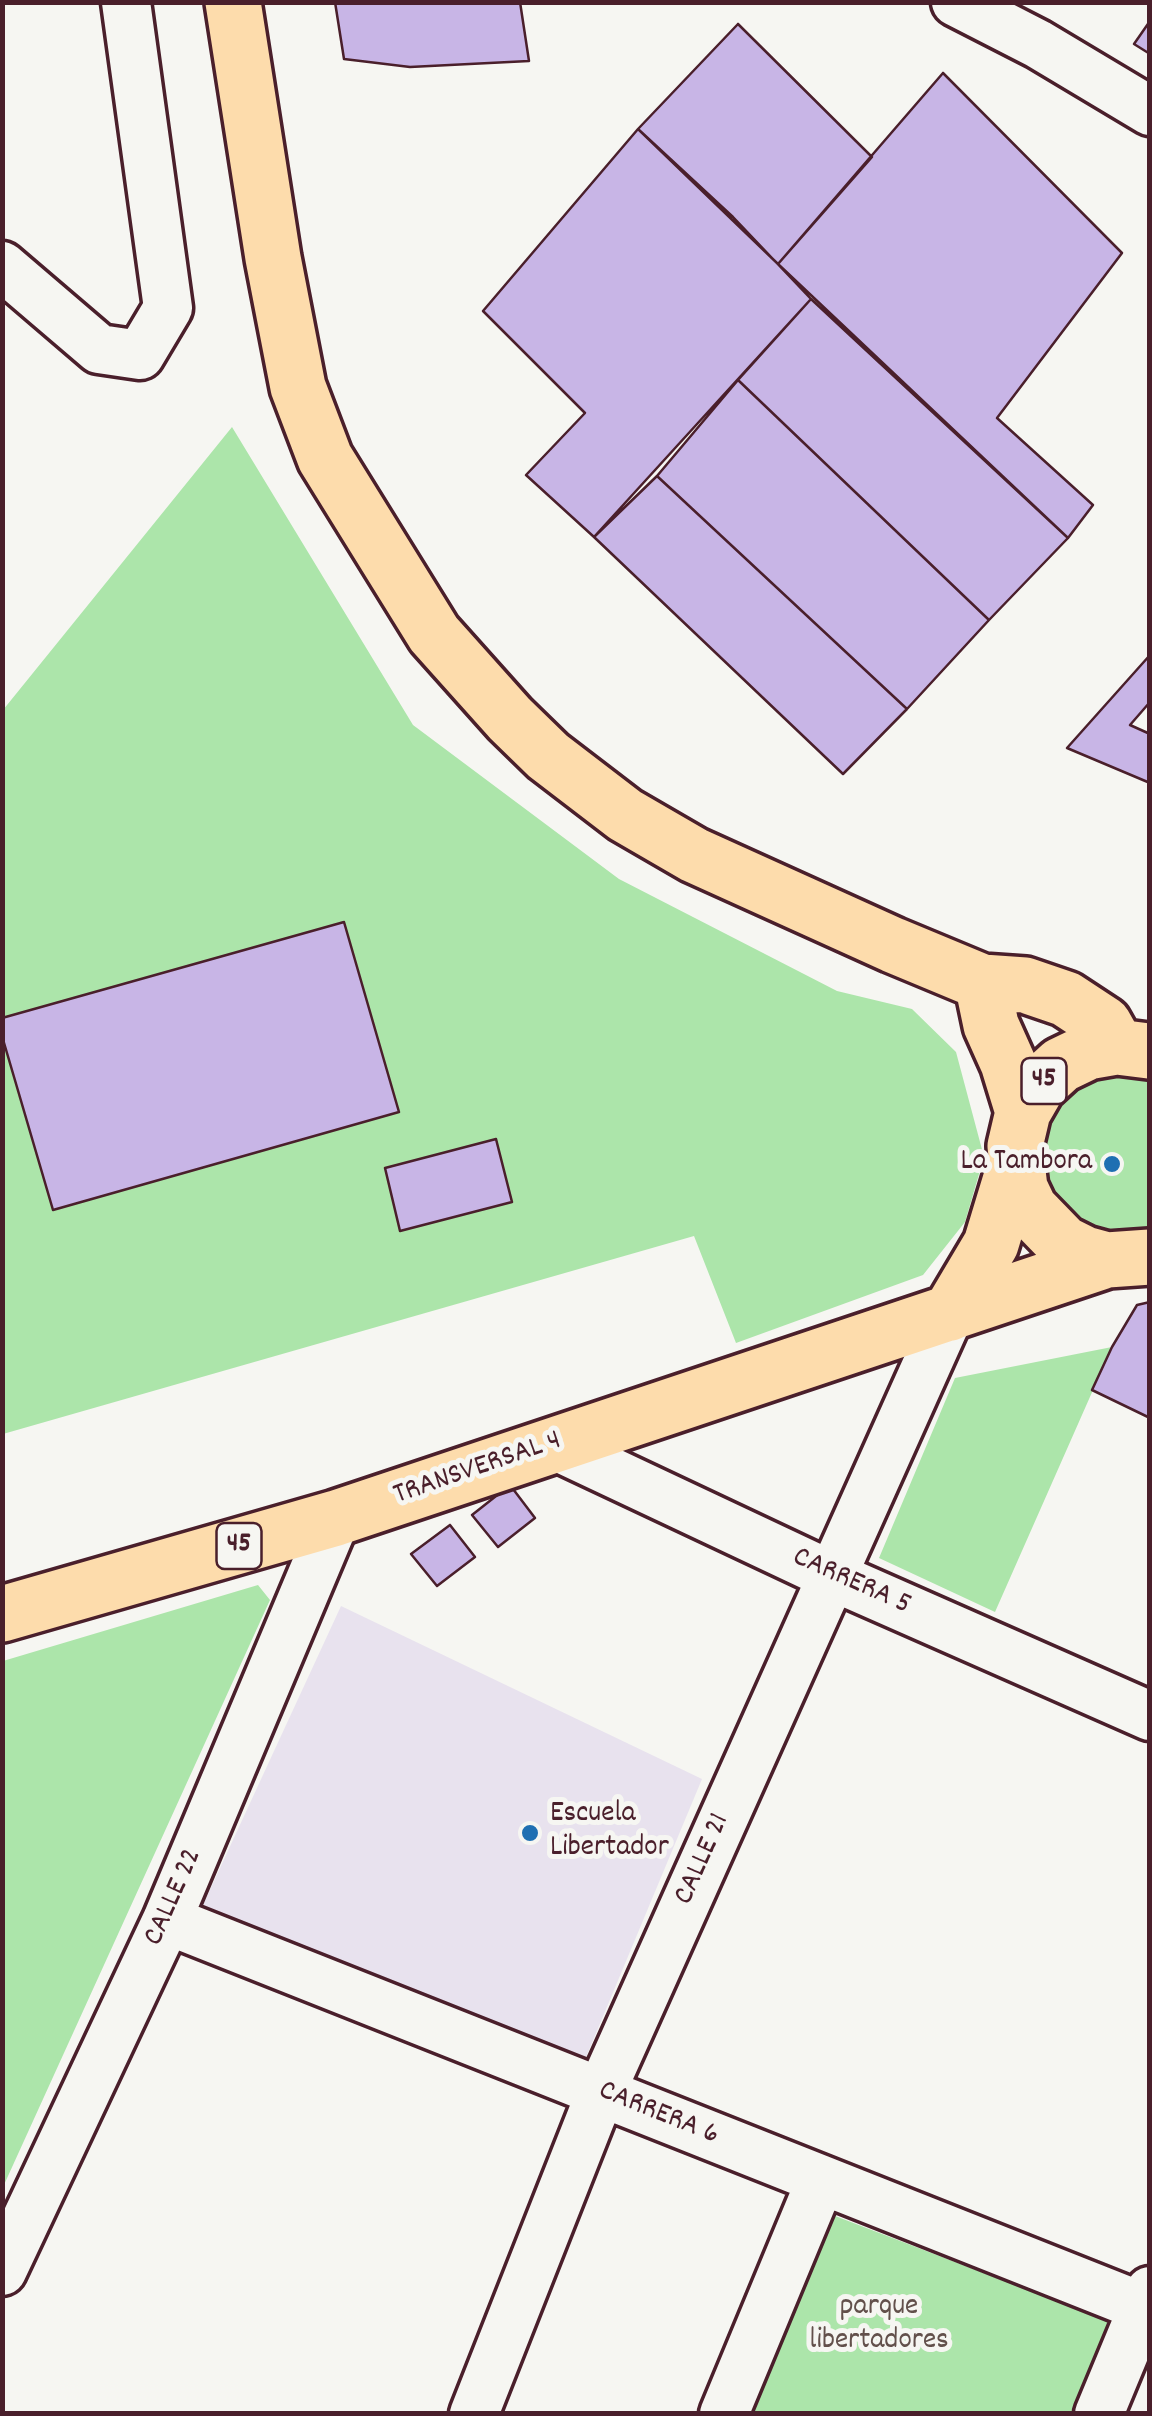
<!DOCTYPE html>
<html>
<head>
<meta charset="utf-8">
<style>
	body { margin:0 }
	#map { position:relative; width:1152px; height:2416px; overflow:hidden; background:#f6f6f2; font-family:Dekko,sans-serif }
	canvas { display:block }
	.frame { position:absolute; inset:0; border:5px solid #4a1f2b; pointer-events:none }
</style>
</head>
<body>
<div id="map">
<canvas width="1152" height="2416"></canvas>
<div class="frame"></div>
</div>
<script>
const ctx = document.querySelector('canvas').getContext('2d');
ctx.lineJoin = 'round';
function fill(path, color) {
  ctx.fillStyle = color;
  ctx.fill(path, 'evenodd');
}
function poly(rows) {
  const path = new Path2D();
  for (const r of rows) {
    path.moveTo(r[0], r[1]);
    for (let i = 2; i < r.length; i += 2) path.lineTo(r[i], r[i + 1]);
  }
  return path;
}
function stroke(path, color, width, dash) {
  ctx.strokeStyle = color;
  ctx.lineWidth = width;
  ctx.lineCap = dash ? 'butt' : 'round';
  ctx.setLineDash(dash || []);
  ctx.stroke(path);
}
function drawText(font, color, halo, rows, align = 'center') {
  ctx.font = font + ' Dekko,sans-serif';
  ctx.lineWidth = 10;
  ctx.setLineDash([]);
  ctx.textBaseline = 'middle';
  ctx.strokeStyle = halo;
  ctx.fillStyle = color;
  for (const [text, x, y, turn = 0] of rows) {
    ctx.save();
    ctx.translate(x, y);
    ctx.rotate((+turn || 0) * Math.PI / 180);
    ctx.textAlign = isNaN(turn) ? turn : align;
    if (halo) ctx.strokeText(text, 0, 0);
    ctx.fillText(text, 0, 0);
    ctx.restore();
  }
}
fill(poly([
	[341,1606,702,1779,584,2062,202,1907]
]), '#e8e2ee');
fill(poly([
	[232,427,413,725,619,879,837,991,912,1009,956,1052,984,1157,965,1222,923,1275,736,1343,694,1236,3,1434,3,710],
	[1108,1074,1139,1076,1149,1081,1149,1248,1132,1254,1037,1204,1038,1122,1077,1083],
	[1112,1347,995,1612,879,1558,955,1378],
	[258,1585,270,1600,3,2187,3,1661],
	[830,2214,1114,2323,1077,2413,750,2414]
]), '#ace5aa');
const building = poly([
	[335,2,520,2,529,61,410,67,344,59,335,2],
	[1150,21,1150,54,1134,44,1150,21],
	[738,24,872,157,778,264,638,129,738,24],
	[943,73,1122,253,997,418,1093,505,1068,538,778,264,943,73],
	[638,129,733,217,811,299,594,537,526,475,585,413,483,311,638,129],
	[811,299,1068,538,989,620,738,380,811,299],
	[738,380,989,620,907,709,657,476,738,380],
	[657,476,907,709,843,774,594,537,657,476],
	[1150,655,1150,702,1130,725,1150,734,1150,783,1067,748,1150,655],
	[344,922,399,1112,53,1210,2,1036,2,1018,344,922],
	[496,1139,512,1202,400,1231,385,1168,496,1139],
	[1150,1302,1150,1418,1092,1390,1112,1347,1137,1305,1150,1302],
	[510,1485,535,1518,498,1547,472,1515,510,1485],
	[450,1525,475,1557,437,1586,411,1554,450,1525]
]);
fill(building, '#c8b5e6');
stroke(building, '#4a1f2b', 2.5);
const street = poly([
	[956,2,1038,44,1150,111],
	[2,266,99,349,140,355,168,308,126,2],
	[554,1445,830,1575,1150,1716],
	[167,1920,1150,2310],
	[2,2271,167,1920,336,1518],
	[474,2414,601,2092,950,1313],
	[724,2414,821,2180],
	[1099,2414,1150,2291]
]);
const primary = poly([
	[233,2,273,258,298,387,325,458,434,634,510,719,548,756,625,815,694,855,893,945,982,982,1025,985,1066,999,1104,1024,1117,1047],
	[982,982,991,1025,1008,1063,1023,1112],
	[1149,1051,1117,1047,1088,1052,1061,1065,1038,1086,1023,1112,1015,1146,1020,1188,1030,1209,1063,1243,1085,1254,1107,1260,1150,1257],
	[950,1313,991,1244,1015,1165],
	[2,1614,336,1518,1107,1260]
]);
stroke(street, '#4a1f2b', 55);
stroke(primary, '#4a1f2b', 62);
stroke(street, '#f6f6f2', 48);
stroke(primary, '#fddcac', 55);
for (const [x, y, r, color] of [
	[1112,1164,10,"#1f6fb2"],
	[530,1833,10,"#1f6fb2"]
]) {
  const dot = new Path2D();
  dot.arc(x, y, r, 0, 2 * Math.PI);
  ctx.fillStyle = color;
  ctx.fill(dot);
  stroke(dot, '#f6f6f2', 4);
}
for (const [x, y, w] of [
	[1044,1081,45],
	[239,1546,45]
]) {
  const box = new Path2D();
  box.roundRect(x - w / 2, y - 23, w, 46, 8);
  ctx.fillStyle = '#f6f6f2';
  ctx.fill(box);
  stroke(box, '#4a1f2b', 2.5);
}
drawText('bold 28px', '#4a1f2b', null, [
	["45",1044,1081],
	["45",239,1546]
]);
drawText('30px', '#4a1f2b', '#f6f6f2', [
	["La Tambora",1092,1164],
	["Escuela",550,1816,"left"],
	["Libertador",550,1850,"left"]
], 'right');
drawText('30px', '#4a1f2b', '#f6f6f2', [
	["TRANSVERSAL 4",478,1470,-19],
	["CARRERA 5",851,1583,24],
	["CALLE 21",704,1860,-66],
	["CALLE 22",175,1898,-66],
	["CARRERA 6",658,2115,22]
]);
drawText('30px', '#62504b', '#f6f6f2', [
	["parque",879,2309],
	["libertadores",879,2343]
]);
</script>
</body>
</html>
